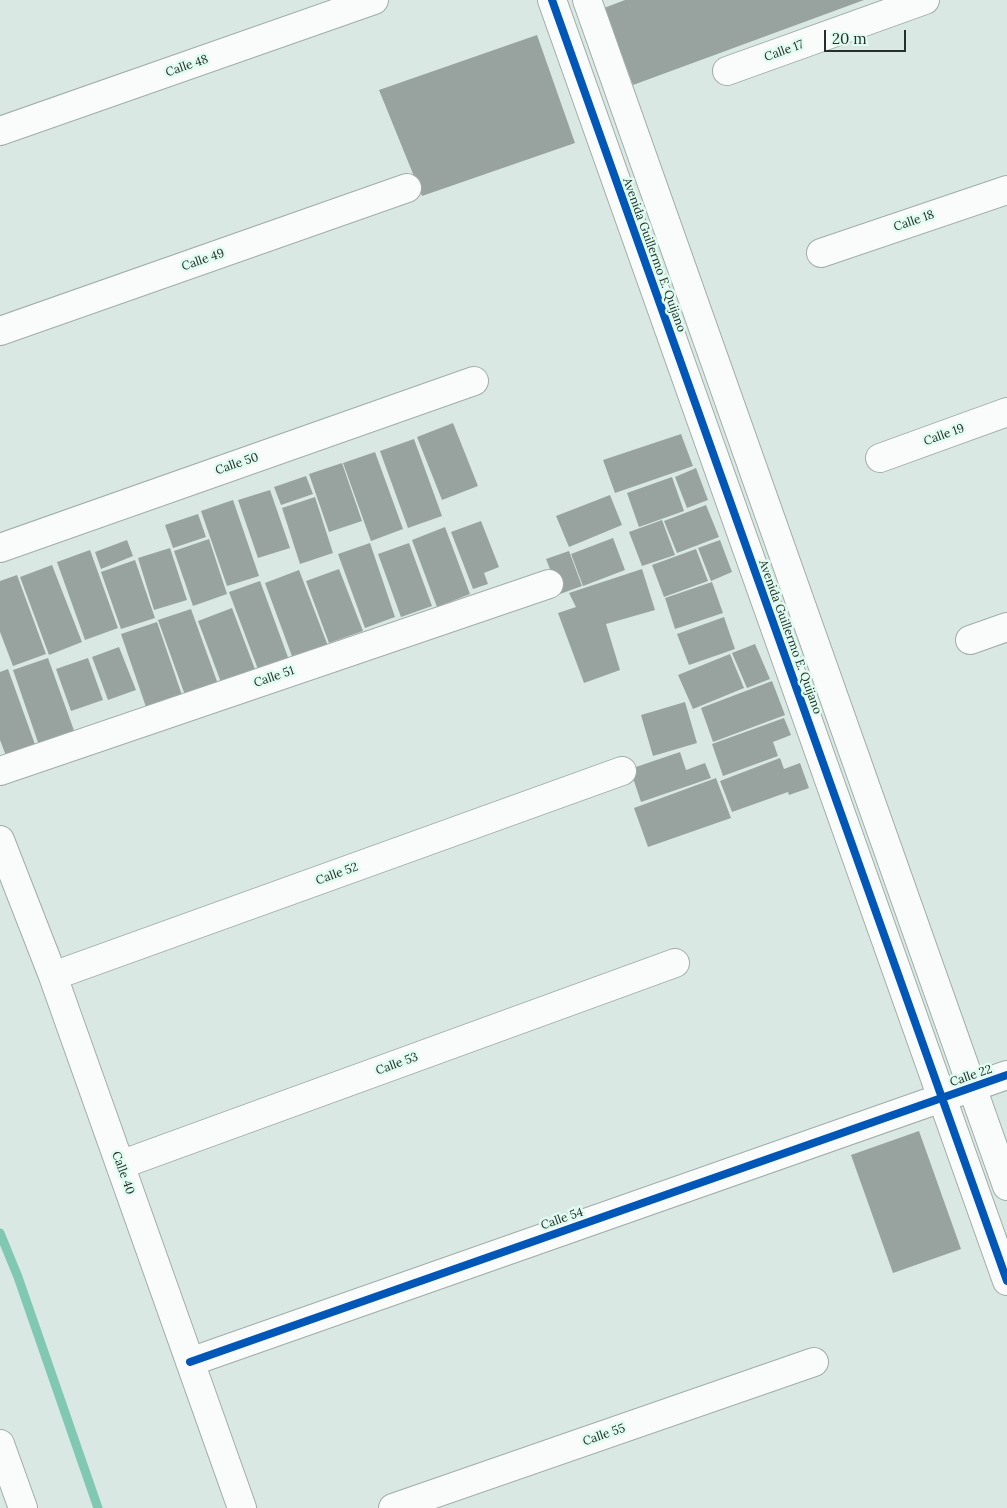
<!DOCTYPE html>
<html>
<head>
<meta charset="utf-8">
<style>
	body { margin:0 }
	#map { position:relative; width:1007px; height:1508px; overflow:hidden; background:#d9e8e3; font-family:Lora,serif }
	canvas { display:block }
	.scale { position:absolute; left:824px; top:30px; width:82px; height:22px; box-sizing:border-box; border:2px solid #252f2b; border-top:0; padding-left:6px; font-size:15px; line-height:18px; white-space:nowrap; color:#252f2b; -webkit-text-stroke:4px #e0fcf1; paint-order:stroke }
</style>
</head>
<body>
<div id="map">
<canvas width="1007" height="1508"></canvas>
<div class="scale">20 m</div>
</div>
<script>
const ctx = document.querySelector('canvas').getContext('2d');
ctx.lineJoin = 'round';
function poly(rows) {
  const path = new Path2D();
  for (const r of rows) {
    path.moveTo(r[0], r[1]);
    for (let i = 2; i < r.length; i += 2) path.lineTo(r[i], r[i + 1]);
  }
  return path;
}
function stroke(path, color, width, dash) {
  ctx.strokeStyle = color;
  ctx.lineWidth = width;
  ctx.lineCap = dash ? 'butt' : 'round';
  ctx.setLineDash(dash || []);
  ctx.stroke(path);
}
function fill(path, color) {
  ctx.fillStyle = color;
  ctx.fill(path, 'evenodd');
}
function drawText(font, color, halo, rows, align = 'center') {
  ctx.font = font + ' Lora,serif';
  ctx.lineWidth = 5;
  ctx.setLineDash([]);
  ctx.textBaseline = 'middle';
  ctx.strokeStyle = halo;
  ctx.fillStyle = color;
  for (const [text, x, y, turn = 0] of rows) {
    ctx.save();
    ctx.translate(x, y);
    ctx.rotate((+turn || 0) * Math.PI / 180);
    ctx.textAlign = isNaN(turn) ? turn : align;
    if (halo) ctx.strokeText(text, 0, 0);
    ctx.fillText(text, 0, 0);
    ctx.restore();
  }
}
stroke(poly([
	[0,1233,18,1277,98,1508]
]), '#81c8b2', 9);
fill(poly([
	[625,0,864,0,633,85,604,8],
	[537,35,575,143,422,196,379,90],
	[453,423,478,486,442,500,417,437],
	[681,434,693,466,615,493,603,460],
	[414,439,442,516,408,528,380,451],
	[375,452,403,529,371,541,343,463],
	[342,463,362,521,329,532,309,474],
	[696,468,708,500,687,508,675,477],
	[306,476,313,494,281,505,274,487],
	[672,477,684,511,639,527,627,493],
	[270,490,290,548,258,558,238,500],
	[610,495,622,525,569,547,556,516],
	[315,497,333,553,300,564,282,508],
	[233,500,259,576,227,586,201,511],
	[706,505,719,537,677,553,664,521],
	[198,514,206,537,173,548,165,525],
	[662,520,675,555,642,566,629,532],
	[481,521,499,567,484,573,488,584,473,589,451,532],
	[445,527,470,594,437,607,412,540],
	[613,538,625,570,583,586,571,554],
	[209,539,227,594,193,606,174,551],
	[127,540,133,556,101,569,95,552],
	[720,540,732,572,711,581,698,548],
	[370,543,395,617,365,628,338,554],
	[409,543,432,606,401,617,378,554],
	[170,548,187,600,154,610,138,558],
	[696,549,708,581,664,597,652,565],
	[90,550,118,628,85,640,57,562],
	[569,551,582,586,560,594,546,559],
	[135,560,155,618,121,629,101,572],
	[52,565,82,642,49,655,20,577],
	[339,569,363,631,329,643,306,581],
	[642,569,655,610,606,624,620,670,584,683,558,613,576,607,569,593],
	[299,570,328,646,293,659,265,583],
	[17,575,46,654,13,666,0,632,0,581],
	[260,581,289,660,259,672,229,592],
	[712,582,723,613,675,629,665,598],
	[232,608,256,672,222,685,198,621],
	[191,609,219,687,186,698,158,620],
	[724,617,735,649,689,665,677,634],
	[157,622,183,698,147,710,121,634],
	[755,644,770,679,747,688,732,653],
	[119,647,136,690,108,700,92,657],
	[730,654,744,688,693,709,678,675],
	[48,658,77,739,41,751,13,670],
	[88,658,103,700,71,711,56,669],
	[8,669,37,750,8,761,0,740,0,672],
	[772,681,785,715,713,742,701,708],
	[685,702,697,743,653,756,641,715],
	[784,718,791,735,773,742,778,756,723,776,712,744],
	[680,752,686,770,705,763,711,778,641,802,630,769],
	[780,758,784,769,800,763,809,788,789,795,788,792,732,812,720,781],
	[716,778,731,818,648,847,634,808],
	[919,1131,961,1249,893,1273,851,1155]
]), '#98a39f');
const minor = poly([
	[727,71,925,0],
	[0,131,374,0],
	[821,253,1007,190],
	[0,331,407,188],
	[880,458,1007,412],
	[0,548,474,381],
	[970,640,1007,627],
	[0,771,549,584],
	[0,840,53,976,242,1508],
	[53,976,622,771],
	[120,1165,675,963],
	[190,1362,1007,1075],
	[0,1444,23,1508],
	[393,1508,814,1362]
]);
const tertiary = poly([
	[552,0,1007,1281],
	[587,0,1007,1186]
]);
stroke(minor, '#a1ada8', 30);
stroke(tertiary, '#a1ada8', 30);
stroke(minor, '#f9fcfb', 28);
stroke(tertiary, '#f9fcfb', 28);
stroke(poly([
	[552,0,1007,1281],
	[190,1362,1007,1075]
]), '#0057b8', 8);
drawText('12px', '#252f2b', '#e0fcf1', [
	["Calle 17",784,51,-20],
	["Calle 48",187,66,-19],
	["Calle 18",914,221,-19],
	["Avenida Guillermo E. Quijano",654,255,70],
	["Calle 49",203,260,-19],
	["Calle 19",944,435,-20],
	["Calle 50",237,464,-19],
	["Avenida Guillermo E. Quijano",790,637,70],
	["Calle 51",274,677,-19],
	["Calle 52",337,874,-20],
	["Calle 53",397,1064,-20],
	["Calle 22",971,1076,-19],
	["Calle 40",123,1173,70],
	["Calle 54",562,1219,-19],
	["Calle 55",604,1435,-19]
]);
</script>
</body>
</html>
